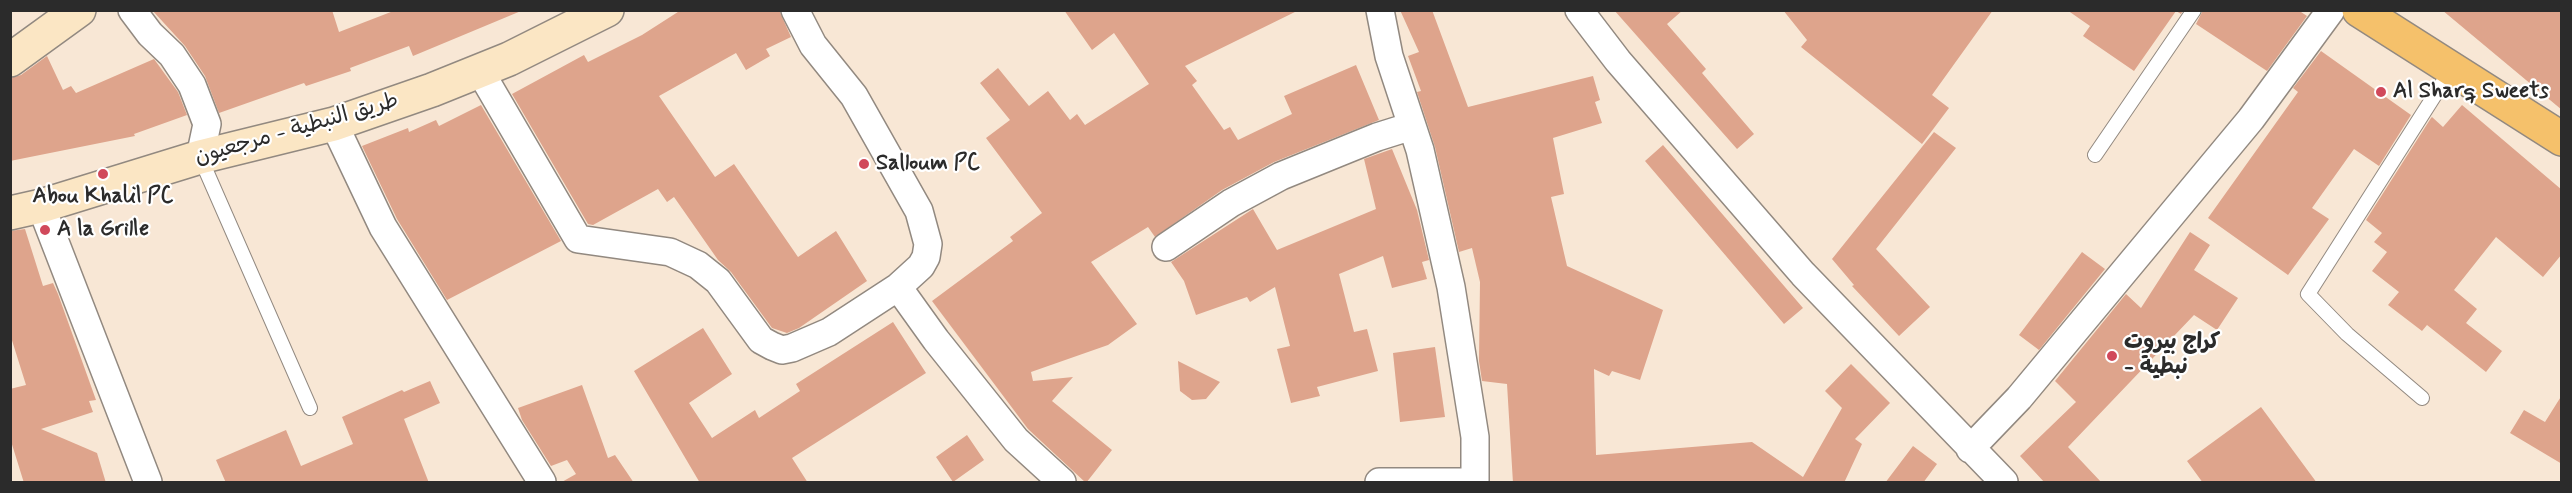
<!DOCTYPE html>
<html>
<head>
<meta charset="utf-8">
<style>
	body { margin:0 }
	#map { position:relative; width:2572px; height:493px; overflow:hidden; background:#f8e7d5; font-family:Mynerve,sans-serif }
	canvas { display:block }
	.frame { position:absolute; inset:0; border:12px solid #2b2b2b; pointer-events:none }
</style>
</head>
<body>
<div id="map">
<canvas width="2572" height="493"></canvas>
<div class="frame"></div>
</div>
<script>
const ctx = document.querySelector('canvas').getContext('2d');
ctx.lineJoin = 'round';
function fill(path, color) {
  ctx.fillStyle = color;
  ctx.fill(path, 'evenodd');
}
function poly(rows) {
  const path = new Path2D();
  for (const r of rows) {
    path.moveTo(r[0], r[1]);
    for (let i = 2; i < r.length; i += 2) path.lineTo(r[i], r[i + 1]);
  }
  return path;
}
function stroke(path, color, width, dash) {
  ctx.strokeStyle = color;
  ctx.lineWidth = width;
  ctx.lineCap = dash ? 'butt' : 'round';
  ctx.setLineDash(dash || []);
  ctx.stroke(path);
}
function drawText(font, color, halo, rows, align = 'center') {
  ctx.font = font + ' Mynerve,"Playpen Sans Arabic",sans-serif';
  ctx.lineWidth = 4.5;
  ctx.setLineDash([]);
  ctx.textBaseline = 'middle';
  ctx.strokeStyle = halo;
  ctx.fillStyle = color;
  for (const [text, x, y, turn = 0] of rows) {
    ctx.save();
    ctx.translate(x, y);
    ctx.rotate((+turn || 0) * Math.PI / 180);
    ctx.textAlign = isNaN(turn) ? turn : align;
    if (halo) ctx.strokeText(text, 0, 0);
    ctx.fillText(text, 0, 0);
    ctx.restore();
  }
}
fill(poly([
	[152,10,332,10,339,32,396,10,521,11,413,56,409,46,350,68,351,71,306,86,304,83,219,113,205,76,185,46],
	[681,10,779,10,791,37,766,49,770,56,746,70,736,53,659,96,715,177,734,164,798,257,836,231,867,281,799,328,787,333,772,328,731,272,718,260,674,197,667,202,658,189,593,225,588,224,512,94,584,55,588,62,642,35],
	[1064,10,1299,10,1185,66,1197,81,1192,85,1224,130,1230,127,1238,140,1292,114,1284,96,1356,65,1379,120,1274,162,1222,190,1155,237,1148,227,1091,262,1137,324,1108,345,1031,372,1033,381,1073,377,1052,401,1112,450,1086,483,1028,429,932,301,1013,241,1010,237,1042,213,986,138,1010,120,980,83,998,68,1029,106,1048,91,1070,120,1077,114,1085,125,1149,84,1114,33,1092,50],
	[1400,10,1432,10,1468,107,1593,76,1600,100,1595,102,1602,123,1553,138,1564,194,1551,197,1567,266,1663,310,1640,380,1612,371,1609,376,1594,369,1596,455,1752,442,1803,477,1842,408,1825,391,1851,364,1890,403,1855,439,1862,444,1844,483,1513,483,1507,384,1482,381,1479,361,1480,282,1472,248,1459,252,1435,147,1417,92,1421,91,1408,56,1419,52],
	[1614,10,1683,10,1667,24,1706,69,1702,73,1754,134,1737,149],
	[1783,10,1993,10,1932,95,1949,108,1922,144,1801,47,1807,40],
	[2067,10,2183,10,2181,14,2176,11,2134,71,2083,36,2090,26],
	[2203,10,2298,10,2307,16,2267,71,2196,24],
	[2442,10,2562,10,2562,110],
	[2321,51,2411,115,2379,166,2354,149,2312,208,2329,219,2288,275,2208,218,2298,92,2293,88],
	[47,56,63,90,71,86,76,93,154,59,178,92,187,115,134,134,135,136,10,161,10,78,21,75],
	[481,105,561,241,447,300,397,219,362,146,408,128,409,132,436,120,439,126],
	[2462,105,2562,190,2562,254,2543,277,2496,237,2454,290,2477,309,2466,323,2502,351,2486,372,2427,325,2422,331,2388,305,2399,292,2372,271,2387,252,2374,242,2382,233,2366,220,2431,118,2432,117,2443,127],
	[1934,132,1956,148,1876,249,1930,307,1899,336,1852,286,1854,285,1832,259],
	[1663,145,1803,308,1784,324,1645,161],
	[1392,149,1417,210,1429,260,1422,262,1427,279,1392,288,1383,256,1339,274,1354,332,1367,329,1378,371,1317,387,1320,396,1291,403,1277,349,1290,346,1275,287,1250,302,1247,297,1196,315,1184,281,1171,262,1253,209,1277,250,1376,209,1364,159],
	[25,229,43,286,53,283,58,294,96,400,89,401,93,412,41,429,97,453,106,483,24,483,10,438,10,389,26,385,10,334,10,231],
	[2190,232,2210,245,2194,270,2238,298,2217,330,2194,315,2068,447,2102,483,2045,483,2020,456,2076,402,2055,381,2126,294,2141,308],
	[2082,252,2105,269,2039,350,2019,335],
	[893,322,926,373,792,458,808,483,700,483,634,371,703,328,732,374,689,403,712,438,755,410,759,418,800,391,796,384],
	[1435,347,1445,417,1400,422,1393,353],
	[1178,361,1220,382,1206,399,1192,400,1180,391],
	[430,381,440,403,404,419,429,483,226,483,216,460,286,430,301,466,353,444,342,417,402,390,404,392],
	[582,385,608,458,615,455,634,483,560,483,576,474,567,460,551,466,522,420,518,408],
	[2562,395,2562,464,2510,433,2524,410,2545,422],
	[2261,407,2317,483,2203,483,2187,461],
	[967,435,984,460,953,482,936,457],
	[1913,446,1937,464,1923,483,1885,483]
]), '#dea48c');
const service = poly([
	[2095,155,2194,10],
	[200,157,310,408],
	[2422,398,2347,334,2308,294,2452,68]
]);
const minor = poly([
	[132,10,150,34,172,55,192,85,207,124,200,157],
	[795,10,813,45,854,96,919,211,928,244,926,257,921,266,898,287,936,340,1016,440,1062,482],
	[1380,10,1389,56,1420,150,1451,287,1475,437,1475,482],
	[1579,10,1618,61,1803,274,2004,482],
	[480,71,578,239,670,252,698,265,718,281,761,340,772,346,782,350,792,348,829,332,898,287],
	[334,124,383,227,542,482],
	[41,206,148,482],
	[1166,247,1231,203,1281,176,1377,137,1412,126],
	[1970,449,2019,398,2251,119,2331,10],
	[1379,482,1463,482]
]);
const secondary = poly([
	[10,60,79,10],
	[10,213,41,206,200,157,334,124,432,90,509,59,607,10]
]);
const primary = poly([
	[2359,10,2562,139]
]);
stroke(service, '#928980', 16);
stroke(minor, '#928980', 30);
stroke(secondary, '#928980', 36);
stroke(primary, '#928980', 36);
stroke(service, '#fff', 14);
stroke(minor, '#fff', 27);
stroke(secondary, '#fbe6c4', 33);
stroke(primary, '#f5c16b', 33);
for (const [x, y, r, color] of [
	[2381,92,6,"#d1495b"],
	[864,164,6,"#d1495b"],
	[103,174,6,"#d1495b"],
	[45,230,6,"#d1495b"],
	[2112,356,6,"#d1495b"]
]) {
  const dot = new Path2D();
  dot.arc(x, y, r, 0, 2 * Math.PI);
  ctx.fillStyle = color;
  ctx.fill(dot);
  stroke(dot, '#fff', 2);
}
drawText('bold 22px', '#2b2b2b', '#fff', [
	["Al Sharq Sweets",2393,92],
	["Salloum PC",876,164],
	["Abou Khalil PC",103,197,"center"],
	["A la Grille",57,230],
	["كراج بيروت",2124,343],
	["- نبطية",2124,368]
], 'left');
drawText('22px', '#2b2b2b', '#fff', [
	["طريق النبطية - مرجعيون",297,130,-16]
]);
</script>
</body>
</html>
